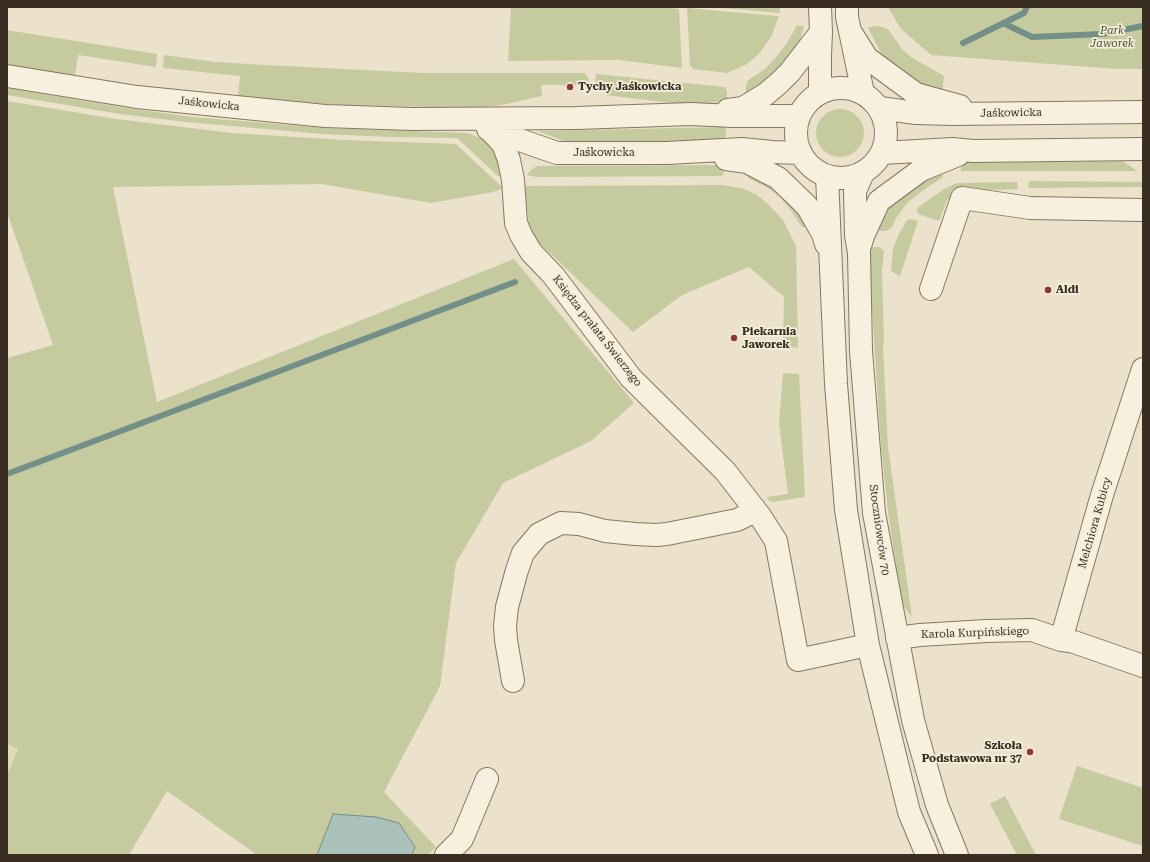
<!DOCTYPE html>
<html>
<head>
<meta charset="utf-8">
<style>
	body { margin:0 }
	#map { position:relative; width:1150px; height:862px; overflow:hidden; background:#ece2cb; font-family:"Roboto Serif",serif }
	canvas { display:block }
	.frame { position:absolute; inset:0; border:8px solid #3a2e22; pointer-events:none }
</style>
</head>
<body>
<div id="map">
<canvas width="1150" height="862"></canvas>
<div class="frame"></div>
</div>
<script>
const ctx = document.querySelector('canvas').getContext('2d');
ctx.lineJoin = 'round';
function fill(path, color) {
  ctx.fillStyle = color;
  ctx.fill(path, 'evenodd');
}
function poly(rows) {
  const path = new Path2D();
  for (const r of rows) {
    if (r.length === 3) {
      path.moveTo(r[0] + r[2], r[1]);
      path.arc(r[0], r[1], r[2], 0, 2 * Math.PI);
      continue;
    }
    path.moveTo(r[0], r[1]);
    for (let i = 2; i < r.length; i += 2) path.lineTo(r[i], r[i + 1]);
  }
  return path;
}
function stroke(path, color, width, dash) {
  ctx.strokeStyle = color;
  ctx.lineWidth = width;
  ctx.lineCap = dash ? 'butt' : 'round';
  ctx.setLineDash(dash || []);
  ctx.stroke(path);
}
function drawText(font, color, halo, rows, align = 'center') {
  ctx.font = font + ' "Roboto Serif",serif';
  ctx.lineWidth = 3.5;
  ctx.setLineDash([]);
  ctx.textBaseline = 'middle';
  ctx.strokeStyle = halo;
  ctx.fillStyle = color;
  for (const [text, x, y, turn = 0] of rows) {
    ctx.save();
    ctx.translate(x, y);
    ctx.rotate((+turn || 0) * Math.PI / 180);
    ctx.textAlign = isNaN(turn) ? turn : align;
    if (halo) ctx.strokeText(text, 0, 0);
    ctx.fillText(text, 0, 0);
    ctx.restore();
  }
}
fill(poly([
	[7,744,18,749,7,775]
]), '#e1dbb9');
fill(poly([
	[511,7,660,7,679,9,682,68,619,60,508,61],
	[710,7,780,7,780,13,779,13],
	[888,7,1143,7,1143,69,1117,69,931,55,901,29],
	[687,8,779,16,771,37,758,55,747,64,727,73,693,69,690,65],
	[797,25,804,26,800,41,794,53,777,73,745,96,747,81,765,69,776,57,787,43],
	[874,26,882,27,888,29,902,49,911,57,944,76,942,99,884,59,868,28],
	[7,30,157,54,156,67,78,55,75,76,7,65],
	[164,55,215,62,265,65,423,73,585,73,589,79,587,85,541,85,542,96,502,105,476,108,341,105,238,98,240,76,163,68],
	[596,74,725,87,727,90,727,102,680,104,605,95,605,86,595,84],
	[7,88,126,108,193,117,325,128,468,133,482,139,490,147,498,159,503,176,498,176,457,138,390,137,322,134,186,122,120,114,7,95],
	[7,101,116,119,232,133,344,140,456,144,503,188,493,192,431,203,322,184,113,187,157,402,514,259,634,403,591,441,503,483,456,563,440,686,384,792,436,847,428,855,257,855,167,791,129,855,7,855,7,775,18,749,7,744,7,358,53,345,7,212],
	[840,133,24],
	[726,127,725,142,566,142,538,131],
	[1123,161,1137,171,961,171,961,163],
	[724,165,724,174,721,176,537,177,527,175,531,170,537,166],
	[941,167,943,177,922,191,907,203,896,218,892,227,887,231,879,231,877,226,884,211],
	[746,172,762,178,794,206,807,227,802,227,790,209,779,196,766,187,750,179,745,174],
	[1029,181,1143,182,1143,187,1028,188],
	[1017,182,1018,189,962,191,956,193,947,200,939,221,918,214,917,208,944,189,957,183],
	[723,185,744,189,757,195,768,204,783,220,796,246,798,348,783,346,784,297,749,267,682,295,633,332,534,238,529,228,525,186],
	[911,219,918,221,900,276,891,271,893,249,899,234,907,220],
	[868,247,879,247,884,251,882,271,884,340,883,347,888,447,912,617,904,607,899,585,888,512,881,446],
	[783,373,799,374,805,497,771,502,766,497,788,494,779,423],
	[1077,766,1143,788,1143,846,1059,819],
	[1005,796,1036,855,1017,855,990,804]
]), '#c5ca9f');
const water = poly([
	[333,814,376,817,399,823,415,847,412,855,317,855,333,814]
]);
fill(water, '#abc1bb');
stroke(water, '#728f88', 1);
stroke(poly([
	[1003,23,1032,37,1102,34,1143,26],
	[963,43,1024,13,1027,7],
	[7,474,515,282]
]), '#728f88', 6);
const minor = poly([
	[820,7,821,32,820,56,820,92],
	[847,7,847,17,850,31,863,93],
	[850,31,867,58,916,94,960,106],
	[7,76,137,97,325,116,412,119,576,118,691,114,733,116,799,116],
	[841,133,45],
	[880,108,916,113,952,114,1143,112],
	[728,110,743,108,766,94,779,83,790,72,821,32],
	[488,129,557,153,667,153,742,149,772,152,801,153],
	[489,129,503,144,509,160,513,180,516,223,521,235,531,252,553,275,631,378,725,471,760,516,776,541,798,660,868,645],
	[882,153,952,149,973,151,1143,149],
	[726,159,747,162,778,178,807,206,823,234,826,244],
	[863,173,855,191,856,235,859,253,861,351,874,513,913,720,937,805,957,855],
	[827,176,836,384,846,510,868,645,909,812,927,855],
	[860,246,863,236,879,201,921,170,958,155],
	[931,289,962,198,1030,208,1143,210],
	[897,638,920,635,986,631,1032,630,1061,640,1074,642,1143,666],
	[1061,640,1102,495,1143,369],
	[513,681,506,640,505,626,507,607,517,570,523,553,539,534,561,523,579,524,605,531,635,534,656,535,667,534,737,520,749,514,754,508],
	[446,855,462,839,487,779]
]);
stroke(minor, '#887560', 24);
stroke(minor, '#f7f0de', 22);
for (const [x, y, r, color] of [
	[570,87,4,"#933435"],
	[1048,290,4,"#933435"],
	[734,338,4,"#933435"],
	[1030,752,4,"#933435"]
]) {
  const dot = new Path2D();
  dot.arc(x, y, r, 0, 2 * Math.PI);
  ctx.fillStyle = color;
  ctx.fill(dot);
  stroke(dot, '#f4edda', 1.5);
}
drawText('italic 11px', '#4a552a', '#f4edda', [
	["Park",1112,31],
	["Jaworek",1112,44]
]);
drawText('bold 11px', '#3a2e22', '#f4edda', [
	["Tychy Jaśkowicka",578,87],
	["Aldi",1056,290],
	["Piekarnia",742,332],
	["Jaworek",742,345],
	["Szkoła",1022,746,"right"],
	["Podstawowa nr 37",1022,759,"right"]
], 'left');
drawText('11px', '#3a2e22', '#f4edda', [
	["Jaśkowicka",209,104,6],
	["Jaśkowicka",1011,113,-1],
	["Jaśkowicka",604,153],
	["Księdza prałata Świerzego",597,331,52],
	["Melchiora Kubicy",1095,523,-74],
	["Stoczniowców 70",879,530,82],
	["Karola Kurpińskiego",975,633,-2]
]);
</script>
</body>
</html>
